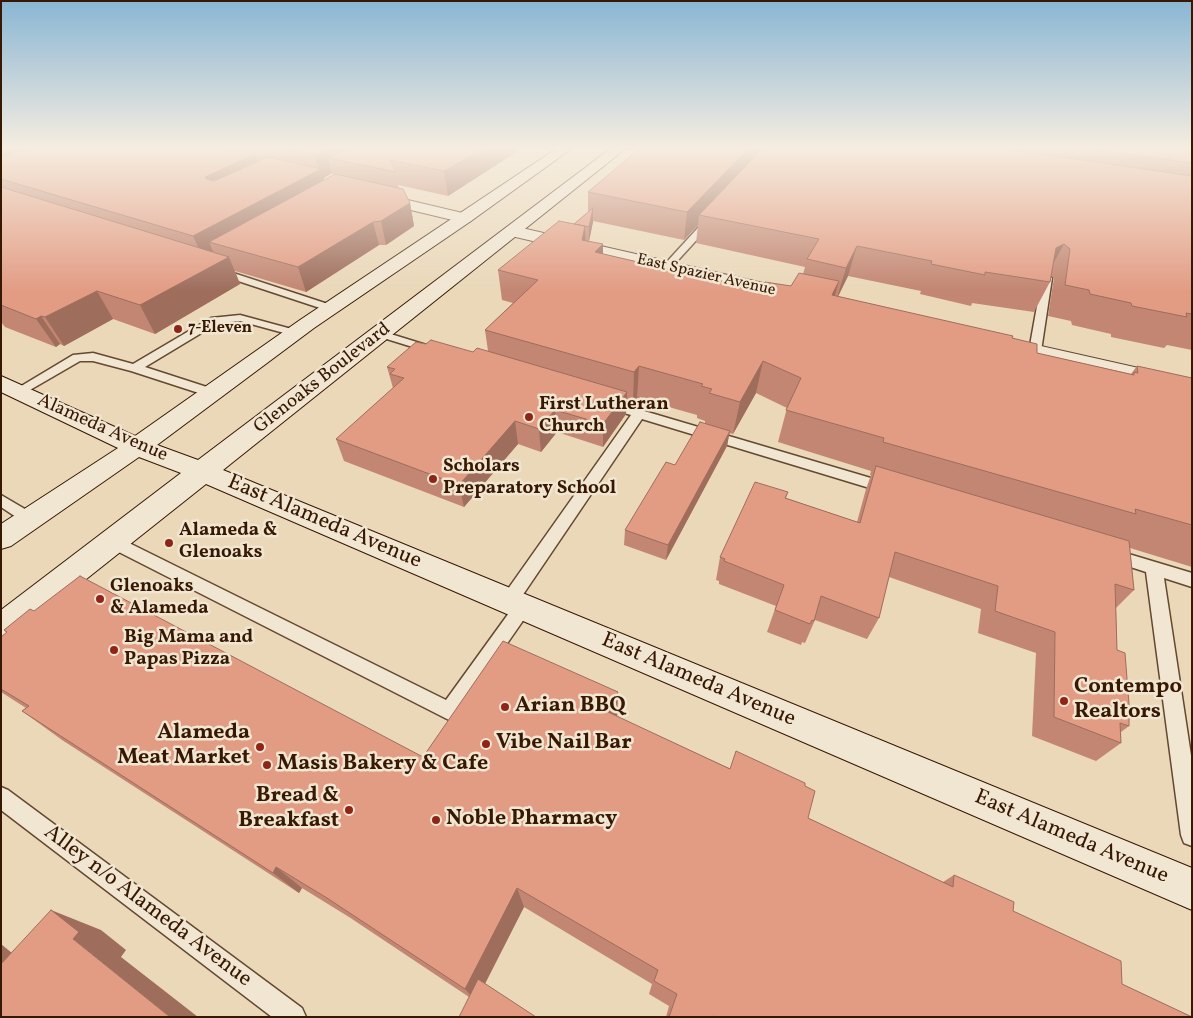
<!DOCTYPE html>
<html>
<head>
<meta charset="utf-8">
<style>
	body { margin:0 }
	#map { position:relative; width:1193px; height:1018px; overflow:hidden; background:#ead8b9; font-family:Vollkorn,serif }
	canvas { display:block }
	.frame { position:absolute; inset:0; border:2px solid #371802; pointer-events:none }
</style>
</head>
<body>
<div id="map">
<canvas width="1193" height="1018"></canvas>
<div class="frame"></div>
</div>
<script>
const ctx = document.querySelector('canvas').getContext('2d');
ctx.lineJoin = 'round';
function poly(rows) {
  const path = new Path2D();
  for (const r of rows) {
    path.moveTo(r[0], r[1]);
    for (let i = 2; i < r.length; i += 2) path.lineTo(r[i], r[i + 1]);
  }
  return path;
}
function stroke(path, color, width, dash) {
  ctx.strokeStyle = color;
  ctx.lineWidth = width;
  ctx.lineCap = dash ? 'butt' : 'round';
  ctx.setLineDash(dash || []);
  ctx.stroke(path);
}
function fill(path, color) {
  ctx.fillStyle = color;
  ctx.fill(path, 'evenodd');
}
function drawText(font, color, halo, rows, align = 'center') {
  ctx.font = font + ' Vollkorn,serif';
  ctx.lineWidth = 5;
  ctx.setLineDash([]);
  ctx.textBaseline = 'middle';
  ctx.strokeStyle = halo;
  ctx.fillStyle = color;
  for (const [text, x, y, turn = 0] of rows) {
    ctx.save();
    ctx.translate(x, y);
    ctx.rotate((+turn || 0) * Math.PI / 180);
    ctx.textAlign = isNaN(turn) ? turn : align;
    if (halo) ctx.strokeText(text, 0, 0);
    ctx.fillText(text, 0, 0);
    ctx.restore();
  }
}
const lane = poly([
	[710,217,713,218,713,222,670,269,664,269,664,265,707,218,710,217],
	[218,268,334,306,335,308,334,310,326,310,214,273,214,269,218,268],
	[1047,275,1052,278,1041,351,1035,355,1029,351,1042,278,1047,275],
	[240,315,299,331,301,333,295,336,240,321,218,323,145,367,216,390,218,393,216,396,208,396,131,371,93,361,80,361,23,394,19,395,13,391,73,355,93,353,133,364,211,318,240,315],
	[381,331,436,348,438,350,432,353,377,336,375,334,381,331],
	[607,400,891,484,893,488,891,492,886,493,642,419,518,602,523,600,529,602,532,607,529,612,456,717,449,720,107,546,105,542,107,538,113,536,119,538,446,700,514,606,509,608,503,606,501,601,503,596,631,415,602,407,601,404,602,401,607,400],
	[1,495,35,515,38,519,35,523,30,525,25,523,1,507,1,495],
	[1112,549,1192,573,1192,587,1164,578,1192,762,1192,846,1184,843,1181,835,1146,572,1106,559,1104,555,1106,551,1112,549],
	[1,787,8,790,302,1008,306,1017,272,1017,1,810,1,787]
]);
const street = poly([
	[374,192,471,215,473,218,471,221,465,223,369,200,366,197,369,194,374,192],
	[513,226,798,291,805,293,808,297,805,301,798,303,507,235,505,231,507,227,513,226],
	[1001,337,1192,380,1192,394,994,347,990,343,994,339,1001,337]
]);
const secondary = poly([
	[556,149,571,149,471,221,314,328,157,445,198,460,610,149,625,149,223,470,1192,868,1192,910,206,484,12,638,1,642,1,610,181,473,139,457,11,546,1,549,1,524,118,448,1,392,1,376,135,436,300,320,556,149]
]);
stroke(lane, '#644830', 3);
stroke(street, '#644830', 2);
stroke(secondary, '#371802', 2);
fill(lane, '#f1e6d2');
fill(street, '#f1e6d2');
fill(secondary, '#f1e6d2');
fill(poly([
	[1,149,518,149,518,151,448,196,398,185,399,188,410,203,414,226,386,245,379,245,306,292,235,271,240,284,155,334,113,319,64,346,60,344,56,347,5,327,1,322],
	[332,173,333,175,324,180,324,178],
	[639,149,1192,149,1192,350,1167,345,1164,348,1111,337,1111,334,1072,325,1071,321,1048,316,1054,278,1051,276,1050,282,1034,312,972,303,971,306,920,294,921,291,848,276,838,297,1012,338,1037,353,1131,374,1137,366,1192,378,1192,567,1130,548,1134,590,1116,608,1117,650,1129,726,1121,732,1121,743,1096,761,1032,736,1036,653,978,633,981,609,889,577,879,618,867,639,815,620,805,643,802,642,801,645,767,632,776,606,719,584,719,581,716,580,720,557,788,492,786,498,857,522,866,489,871,475,870,475,871,471,778,442,787,408,756,393,733,434,729,433,727,446,666,560,624,545,625,530,675,465,705,423,705,421,697,418,697,415,637,398,633,404,626,402,626,414,603,447,557,432,541,452,518,444,464,507,344,461,336,439,393,388,387,367,473,352,488,351,485,330,513,303,502,300,498,270,574,224,588,212,588,192],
	[593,221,684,240,698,225,696,243,805,267,803,274,791,286,760,290,603,254,589,241],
	[34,611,423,757,617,717,729,768,805,786,808,818,943,882,954,875,1013,911,1122,984,1192,1017,666,1017,669,1006,649,994,652,984,524,907,485,984,469,997,349,917,302,888,299,893,62,740,22,711,26,708,1,692,1,637,7,633,4,630]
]), '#c28672');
fill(poly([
	[1,149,73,149,1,173],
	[329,149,383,149,328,158,332,173,324,178,328,193,209,242,215,256,205,262,193,236,319,170,315,155],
	[483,149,518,149,518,151,448,196,444,171],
	[748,149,768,149,699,215,698,225,684,240,687,212],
	[255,154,263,178,215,201,205,177],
	[410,203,414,226,386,245,381,221],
	[593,208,593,222,589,241,589,227],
	[373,222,379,245,306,292,298,267],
	[585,226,586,255,582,240],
	[603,244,603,274,595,252],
	[1064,244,1048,273,1056,248],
	[857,246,848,276,837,298,846,268],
	[229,257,240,284,155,334,140,305],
	[839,281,830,312,832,295],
	[97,291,113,319,64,346,45,317],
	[41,316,60,344,56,347,36,319],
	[763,361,756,393,733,434,740,402],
	[639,366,637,398,633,404,634,372],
	[627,392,626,414,603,447,603,424],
	[555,410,557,432,541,452,539,429],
	[515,421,518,444,464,507,459,485],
	[730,431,727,446,666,560,668,545],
	[618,692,617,722,608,712],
	[276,867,302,888,299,893,273,873],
	[517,888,524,907,476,1001,465,989],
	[51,910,101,930,126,950,121,957,198,1017,170,1017,73,939],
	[1,944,52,986,1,973]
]), '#9e6d5c');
const building = poly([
	[29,149,229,149,255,154,205,177,206,179,214,181,268,157,321,169,193,236,1,179,1,157,29,149],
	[284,149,329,149,315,155,284,149],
	[348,149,483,149,444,171,390,160,396,172,328,158,348,149],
	[639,149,748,149,687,212,588,192,639,149],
	[762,149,1007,149,1192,176,1192,314,1186,313,1187,317,1132,306,1131,303,1090,294,1089,290,1065,285,1070,249,1064,244,1056,248,1050,282,985,272,985,275,931,264,932,261,857,246,846,268,807,259,819,239,699,215,762,149],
	[1089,149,1192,149,1192,163,1089,149],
	[335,174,403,189,410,203,381,221,373,222,298,267,209,242,335,174],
	[1,187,229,257,140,305,97,291,45,317,41,316,36,319,1,305,1,187],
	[593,208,589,227,574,224,593,208],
	[559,221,585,226,582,240,603,244,595,252,612,256,760,290,765,282,791,286,799,273,839,281,832,295,1013,336,1012,338,1037,344,1037,353,1134,375,1134,372,1138,373,1137,366,1192,378,1192,525,1135,509,1136,514,883,442,884,438,786,410,801,378,763,361,740,402,709,393,712,389,701,386,703,384,639,366,634,372,485,330,538,280,498,270,559,221],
	[431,340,473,352,477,348,627,392,603,424,555,410,539,429,515,421,459,485,336,439,404,378,390,374,395,369,387,367,416,342,426,344,431,340],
	[700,422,730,431,668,545,625,530,666,462,675,465,700,422],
	[876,466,1129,541,1134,590,1115,584,1117,650,1125,653,1129,704,1129,726,1120,723,1121,743,1054,717,1055,632,995,611,998,586,895,552,879,618,821,596,814,621,812,620,810,624,775,610,784,585,724,561,725,559,720,557,755,482,788,492,785,498,860,523,876,466],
	[80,576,423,757,503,641,618,692,608,712,730,769,736,751,805,783,805,786,815,791,808,818,953,887,954,875,1014,902,1013,911,1121,961,1122,984,1192,1017,715,1017,713,1016,713,1017,669,1017,677,994,654,981,658,970,517,888,465,989,327,898,276,867,273,873,22,711,29,706,1,689,1,637,7,632,4,630,30,609,34,611,80,576],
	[51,910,79,932,73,939,170,1017,1,1017,1,964,51,910],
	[478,979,536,1017,459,1017,478,979]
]);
fill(building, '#e29c84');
stroke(building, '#9e6d5c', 1);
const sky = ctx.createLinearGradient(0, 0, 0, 291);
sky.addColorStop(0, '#89b6d4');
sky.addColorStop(0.51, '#f6ede0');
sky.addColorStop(1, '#f6ede000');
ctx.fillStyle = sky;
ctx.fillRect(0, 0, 1193, 291);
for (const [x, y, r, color] of [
	[178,329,5,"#8f2418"],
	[529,417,5,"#8f2418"],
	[433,479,5,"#8f2418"],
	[169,543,5,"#8f2418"],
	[100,599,5,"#8f2418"],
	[114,650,5,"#8f2418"],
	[1064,701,5,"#8f2418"],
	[505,707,5,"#8f2418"],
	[486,744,5,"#8f2418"],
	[260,747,5,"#8f2418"],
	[267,765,5,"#8f2418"],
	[349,810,5,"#8f2418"],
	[436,820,5,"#8f2418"]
]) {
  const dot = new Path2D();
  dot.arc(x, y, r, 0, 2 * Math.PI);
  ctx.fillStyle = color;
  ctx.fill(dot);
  stroke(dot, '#f1e6d2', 2);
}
drawText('16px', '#371802', '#f1e6d2', [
	["East Spazier Avenue",706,276,13]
]);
drawText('bold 16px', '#371802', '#f1e6d2', [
	["7-Eleven",188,329]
], 'left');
drawText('19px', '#371802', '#f1e6d2', [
	["Glenoaks Boulevard",323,379,-38],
	["Alameda Avenue",102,429,24]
]);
drawText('bold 19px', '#371802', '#f1e6d2', [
	["First Lutheran",539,406],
	["Church",539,428],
	["Scholars",443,468],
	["Preparatory School",443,490],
	["Alameda &",179,532],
	["Glenoaks",179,554],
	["Glenoaks",110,588],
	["& Alameda",110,610],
	["Big Mama and",124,639],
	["Papas Pizza",124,661]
], 'left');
drawText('22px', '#371802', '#f1e6d2', [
	["East Alameda Avenue",324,523,23],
	["East Alameda Avenue",698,681,23],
	["East Alameda Avenue",1071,838,23],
	["Alley n/o Alameda Avenue",147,907,37]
]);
drawText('bold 22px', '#371802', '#f1e6d2', [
	["Contempo",1074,688],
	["Realtors",1074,713],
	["Arian BBQ",515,707],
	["Alameda",250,734,"right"],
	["Meat Market",250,759,"right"],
	["Vibe Nail Bar",496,744],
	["Masis Bakery & Cafe",277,765],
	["Bread &",339,797,"right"],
	["Breakfast",339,822,"right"],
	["Noble Pharmacy",446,820]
], 'left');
</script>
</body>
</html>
